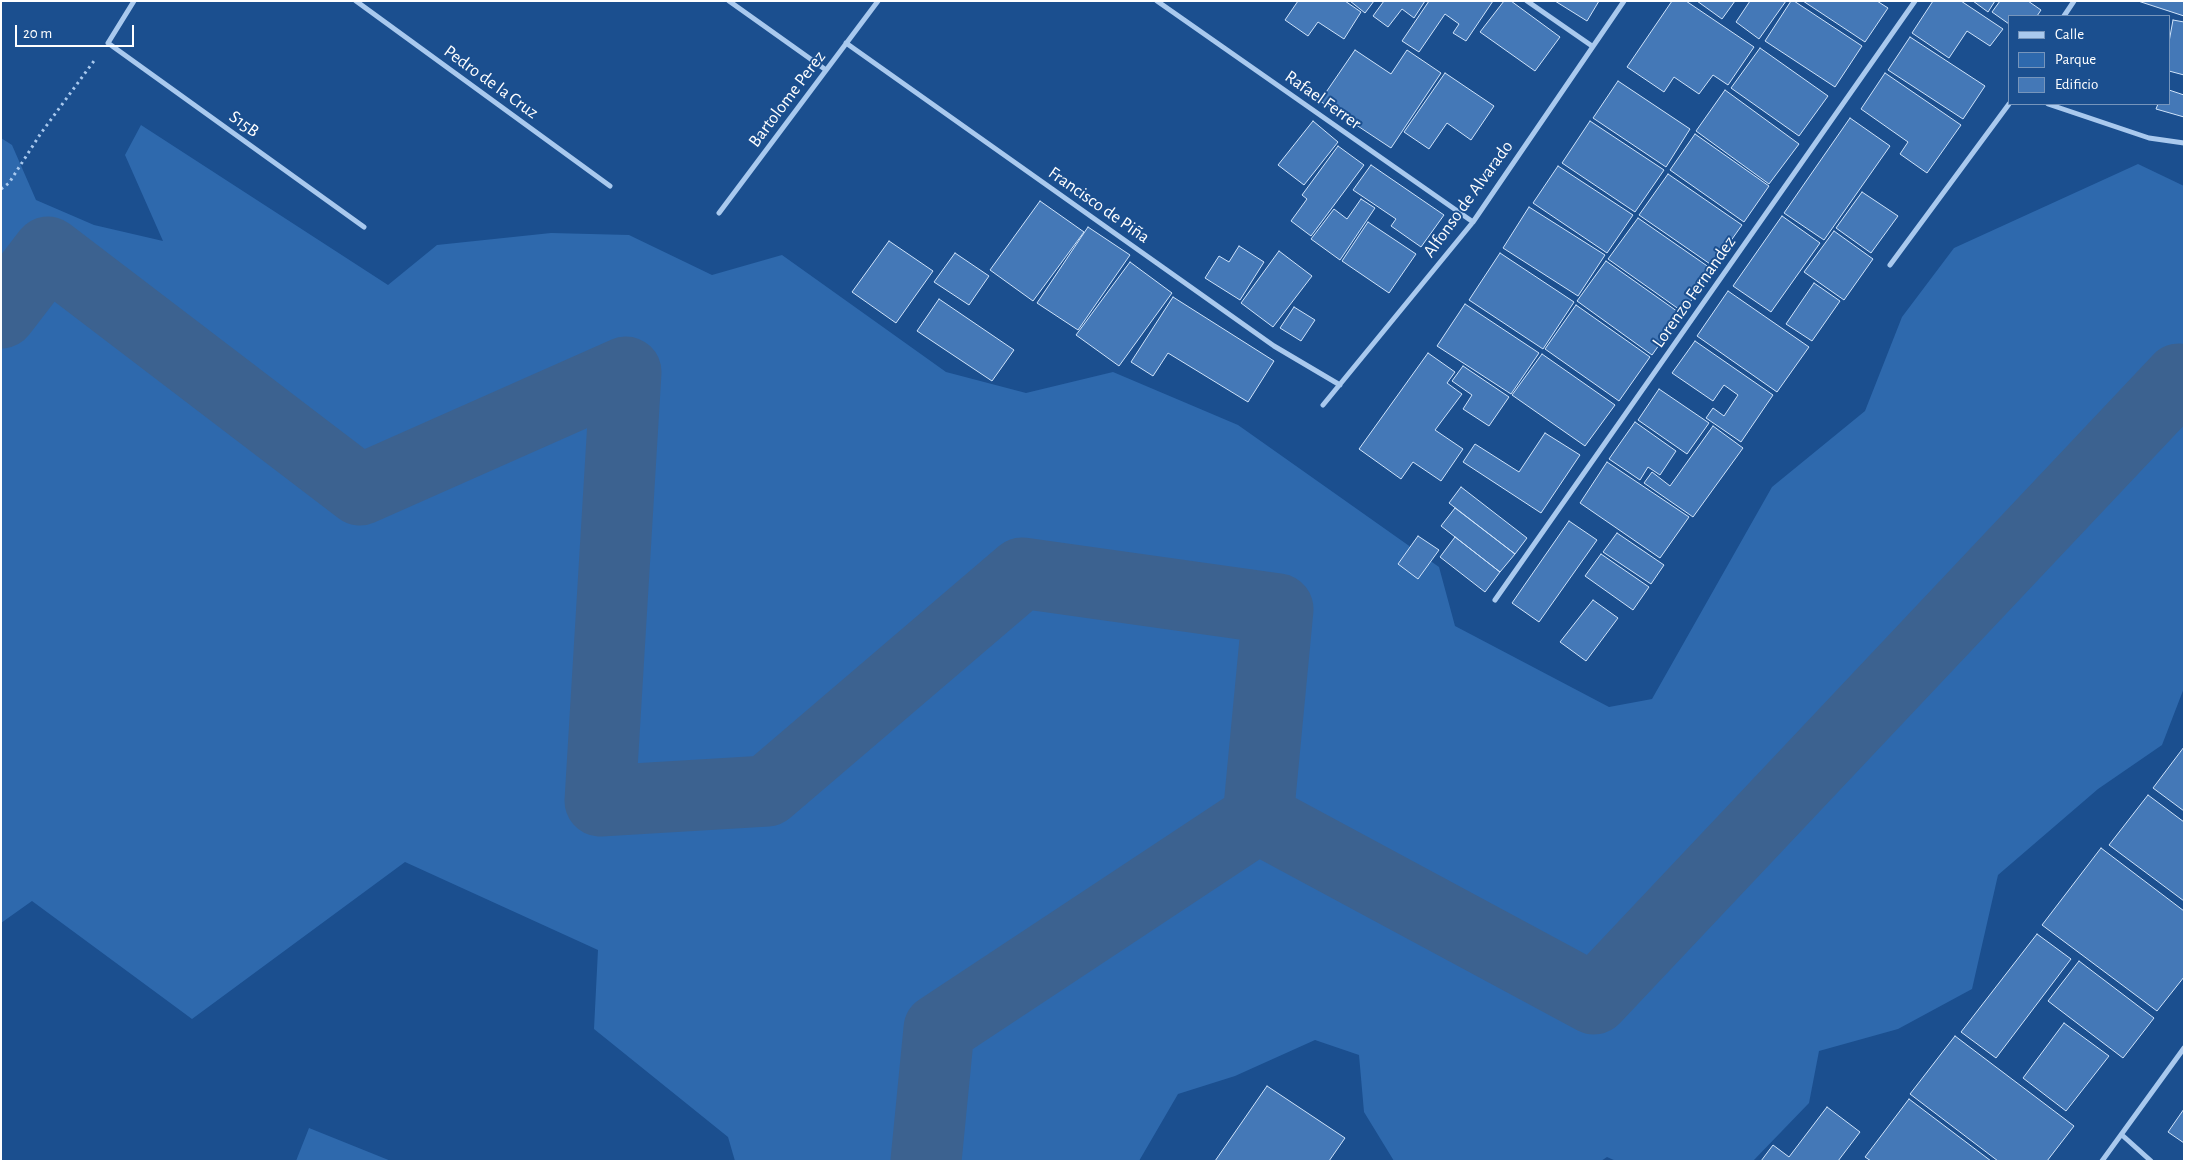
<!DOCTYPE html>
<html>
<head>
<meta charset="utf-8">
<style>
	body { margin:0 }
	#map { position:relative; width:2185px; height:1162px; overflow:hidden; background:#1b4f8f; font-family:"Alegreya Sans",sans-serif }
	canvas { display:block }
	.frame { position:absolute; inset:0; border:2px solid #fff; pointer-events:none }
	.legend { position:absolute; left:2008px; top:15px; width:162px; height:90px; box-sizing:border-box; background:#1b4f8f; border:1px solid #7695bc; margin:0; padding:6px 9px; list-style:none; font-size:15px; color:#fff }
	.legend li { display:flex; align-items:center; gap:10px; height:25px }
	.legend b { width:25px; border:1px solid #7695bc }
	.scale { position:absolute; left:15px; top:25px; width:119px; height:22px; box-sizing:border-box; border:2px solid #fff; border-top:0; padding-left:6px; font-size:15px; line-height:18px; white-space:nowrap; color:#fff; -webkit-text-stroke:4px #1b4f8f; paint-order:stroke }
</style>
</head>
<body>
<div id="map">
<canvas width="2185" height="1162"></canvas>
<div class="frame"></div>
<ul class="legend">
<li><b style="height:6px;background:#a9c9ee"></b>Calle</li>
<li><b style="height:14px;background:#2e69ad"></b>Parque</li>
<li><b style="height:14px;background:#4478b7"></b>Edificio</li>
</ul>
<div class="scale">20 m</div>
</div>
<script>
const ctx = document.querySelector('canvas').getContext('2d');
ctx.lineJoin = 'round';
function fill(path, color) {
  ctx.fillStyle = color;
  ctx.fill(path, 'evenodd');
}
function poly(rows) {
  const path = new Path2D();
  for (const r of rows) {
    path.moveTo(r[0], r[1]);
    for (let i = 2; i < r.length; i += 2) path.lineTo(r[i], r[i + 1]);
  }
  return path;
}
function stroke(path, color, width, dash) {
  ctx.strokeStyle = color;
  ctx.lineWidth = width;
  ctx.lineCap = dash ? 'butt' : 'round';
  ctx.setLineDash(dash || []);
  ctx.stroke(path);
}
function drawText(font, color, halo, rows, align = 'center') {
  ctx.font = font + ' "Alegreya Sans",sans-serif';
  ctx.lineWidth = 4;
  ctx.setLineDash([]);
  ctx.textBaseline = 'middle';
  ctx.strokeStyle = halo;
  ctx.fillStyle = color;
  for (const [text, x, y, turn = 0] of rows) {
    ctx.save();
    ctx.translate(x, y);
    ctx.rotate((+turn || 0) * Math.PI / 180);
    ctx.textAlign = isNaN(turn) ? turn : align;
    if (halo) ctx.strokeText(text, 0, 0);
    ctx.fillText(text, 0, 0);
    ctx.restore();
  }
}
fill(poly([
	[141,125,388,285,437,245,551,233,629,235,712,275,782,255,946,372,1026,393,1113,372,1238,425,1439,567,1455,626,1609,707,1652,699,1772,487,1865,411,1902,317,1954,248,2138,164,2184,186,2184,688,2162,745,2098,789,1998,875,1972,989,1898,1029,1819,1051,1809,1103,1753,1161,1616,1161,1607,1157,1601,1161,1394,1161,1364,1112,1359,1055,1315,1040,1235,1076,1178,1094,1139,1161,735,1161,728,1137,594,1029,598,950,405,862,192,1019,32,901,1,923,1,138,12,145,36,200,94,225,163,241,125,155],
	[309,1128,391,1161,296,1161]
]), '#2e69ad');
stroke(poly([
	[1,313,48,252,360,490,626,372,600,801,767,791,1022,573,1278,609,1258,818],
	[1258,818,1594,999,2179,379,2184,381],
	[926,1161,939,1029,1258,818]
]), '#3c6290', 71);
const building = poly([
	[1298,1,1345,1,1361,12,1344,39,1318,22,1308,36,1285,20,1298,1],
	[1350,1,1374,1,1365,13,1350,1],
	[1384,1,1425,1,1414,18,1402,9,1388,27,1373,16,1384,1],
	[1429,1,1493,1,1466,41,1453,33,1459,24,1445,14,1419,52,1402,41,1429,1],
	[1504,1,1511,1,1560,37,1535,71,1480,32,1504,1],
	[1555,1,1599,1,1587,21,1555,1],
	[1672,1,1686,1,1754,47,1728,85,1713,75,1699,94,1674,77,1664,92,1627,67,1672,1],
	[1697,1,1735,1,1722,19,1697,1],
	[1750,1,1786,1,1759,39,1736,22,1750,1],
	[1791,1,1794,1,1862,46,1835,87,1765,41,1791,1],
	[1803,1,1877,1,1888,8,1865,42,1803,1],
	[1933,1,1961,1,2003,29,1990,46,1967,31,1949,58,1912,33,1933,1],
	[1973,1,1995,1,1988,12,1973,1],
	[2000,1,2028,1,2041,10,2037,16,2009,16,2009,24,1992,12,2000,1],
	[2138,1,2184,1,2184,16,2138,1],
	[2173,20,2184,22,2184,75,2169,71,2169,42,2173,20],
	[1910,37,1985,86,1963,119,1888,70,1910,37],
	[1760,48,1828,96,1799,136,1731,88,1760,48],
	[1355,50,1391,74,1407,50,1441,73,1391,148,1320,101,1355,50],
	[1445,73,1494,106,1471,140,1447,123,1429,149,1404,132,1445,73],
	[1885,73,1961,125,1927,173,1900,154,1908,142,1861,109,1885,73],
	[1618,81,1690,129,1666,167,1593,118,1618,81],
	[1725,90,1799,144,1769,184,1696,131,1725,90],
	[2169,90,2184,95,2184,117,2156,109,2158,104,2169,104,2169,90],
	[1850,118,1890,146,1824,240,1784,213,1850,118],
	[1313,121,1338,142,1304,185,1278,165,1313,121],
	[1590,121,1664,170,1635,212,1562,163,1590,121],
	[1695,134,1769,186,1744,222,1670,170,1695,134],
	[1338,146,1364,165,1311,236,1291,221,1307,199,1302,195,1338,146],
	[1371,165,1444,215,1421,247,1391,226,1396,219,1353,190,1371,165],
	[1558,166,1633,215,1607,253,1533,203,1558,166],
	[1668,174,1742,225,1713,266,1639,215,1668,174],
	[1862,192,1898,216,1871,253,1836,228,1862,192],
	[1361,199,1375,208,1340,260,1311,239,1334,209,1347,219,1361,199],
	[1040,201,1084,232,1033,301,990,270,1040,201],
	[1529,207,1605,255,1578,296,1503,248,1529,207],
	[1782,216,1820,243,1771,312,1733,286,1782,216],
	[1638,218,1713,270,1683,312,1608,259,1638,218],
	[1368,222,1416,254,1389,293,1342,261,1368,222],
	[1088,227,1130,255,1078,330,1037,303,1088,227],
	[1834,231,1873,259,1844,300,1804,272,1834,231],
	[889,241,933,271,896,323,852,292,889,241],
	[1239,246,1264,262,1240,300,1205,278,1219,256,1229,262,1239,246],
	[1279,251,1312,276,1273,327,1241,303,1279,251],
	[955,253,989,276,969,305,934,282,955,253],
	[1500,253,1574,302,1543,349,1469,300,1500,253],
	[1606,261,1681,314,1652,355,1577,301,1606,261],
	[1130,262,1172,293,1119,366,1076,335,1130,262],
	[1814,283,1840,301,1812,341,1786,324,1814,283],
	[1728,291,1809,347,1777,392,1697,336,1728,291],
	[1173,297,1274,361,1248,402,1168,353,1153,376,1131,362,1173,297],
	[939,299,1014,350,992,381,917,331,939,299],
	[1465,304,1539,353,1511,394,1437,346,1465,304],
	[1576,305,1650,357,1619,401,1545,349,1576,305],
	[1294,307,1315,320,1301,341,1280,328,1294,307],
	[1695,341,1773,395,1741,442,1706,418,1713,408,1724,416,1738,395,1724,385,1713,401,1672,373,1695,341],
	[1428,353,1455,372,1447,383,1462,394,1435,430,1463,449,1441,481,1413,462,1401,479,1359,449,1428,353],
	[1542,354,1615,405,1585,446,1512,395,1542,354],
	[1463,366,1509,397,1489,426,1463,409,1472,395,1452,381,1463,366],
	[1659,389,1709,423,1687,454,1638,420,1659,389],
	[1635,422,1676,451,1660,475,1648,467,1640,480,1609,459,1635,422],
	[1713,426,1743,448,1693,517,1644,483,1652,472,1670,486,1713,426],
	[1545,433,1580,455,1541,513,1463,462,1475,444,1519,472,1545,433],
	[1607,462,1689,517,1660,558,1580,503,1607,462],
	[1461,487,1527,538,1515,554,1449,503,1461,487],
	[1455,508,1515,554,1500,572,1441,526,1455,508],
	[1569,521,1597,540,1539,622,1512,603,1569,521],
	[1617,533,1664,565,1651,584,1603,552,1617,533],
	[1418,536,1439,550,1418,579,1398,564,1418,536],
	[1455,537,1500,572,1485,592,1440,557,1455,537],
	[1601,554,1649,587,1633,610,1585,576,1601,554],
	[1593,600,1618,618,1586,661,1560,642,1593,600],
	[2184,747,2184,811,2153,788,2184,747],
	[2148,795,2184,822,2184,901,2109,845,2148,795],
	[2101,848,2184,911,2184,977,2157,1011,2042,925,2101,848],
	[2037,934,2071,959,1996,1058,1961,1032,2037,934],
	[2079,961,2154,1018,2123,1058,2048,1001,2079,961],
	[2064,1023,2109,1056,2066,1111,2023,1078,2064,1023],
	[1955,1036,2074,1126,2047,1161,1998,1161,1910,1094,1955,1036],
	[1267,1086,1345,1138,1329,1161,1215,1161,1267,1086],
	[1909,1099,1991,1161,1871,1161,1865,1157,1909,1099],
	[1827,1107,1860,1132,1838,1161,1761,1161,1773,1145,1789,1157,1827,1107],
	[2184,1109,2184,1143,2168,1132,2184,1109]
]);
fill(building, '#4478b7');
stroke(building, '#cfe3fa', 1);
stroke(poly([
	[1,189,9,183,41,133,94,61]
]), '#a9c9ee', 3, [2.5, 4]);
stroke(poly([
	[134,1,108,43,364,227],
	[356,1,610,186],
	[729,1,826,70],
	[1157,1,1473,222],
	[1527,1,1592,46],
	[2064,16,2074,1],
	[846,43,1274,346,1340,385],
	[2048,104,2149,138,2184,143],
	[719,213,878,1],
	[1890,265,2009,104],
	[1323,405,1473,222,1624,1],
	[1495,600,1915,1],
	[2122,1135,2151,1161],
	[2102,1161,2184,1048]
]), '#a9c9ee', 5);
drawText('18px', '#fff', '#1b4f8f', [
	["Pedro de la Cruz",491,82,36],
	["Bartolome Perez",787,99,-53],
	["Rafael Ferrer",1323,100,35],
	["S15B",244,124,36],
	["Alfonso de Alvarado",1468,199,-54],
	["Francisco de Piña",1099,205,35],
	["Lorenzo Fernandez",1694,292,-55]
]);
</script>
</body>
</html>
